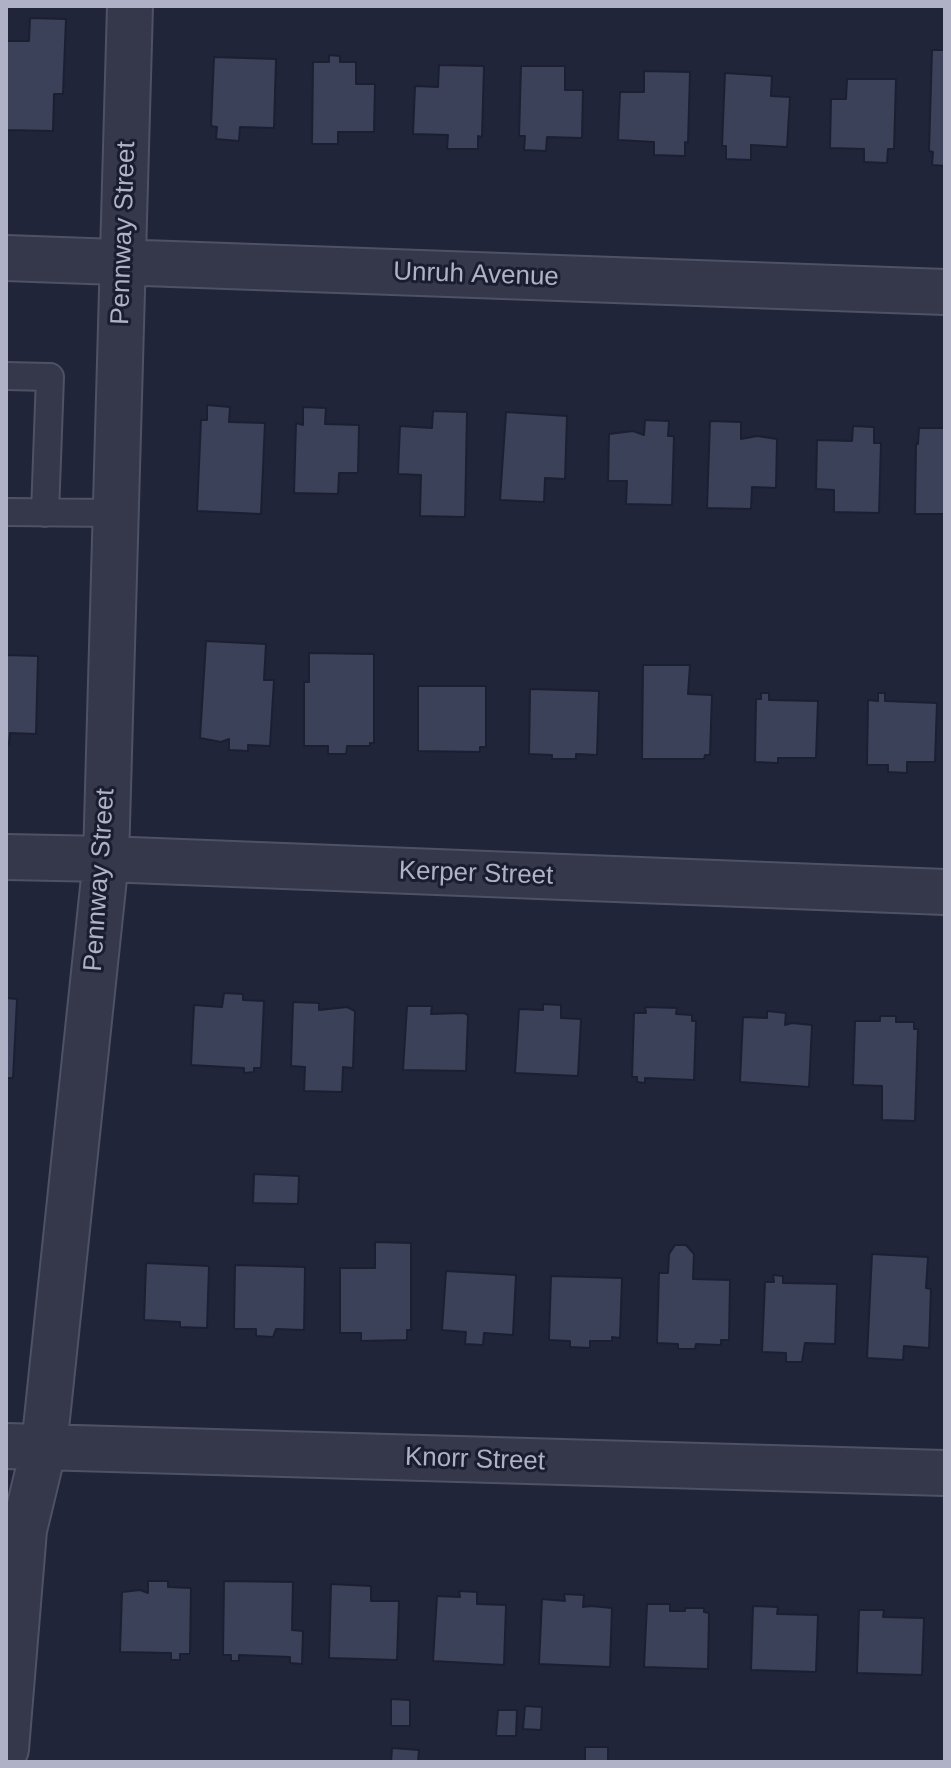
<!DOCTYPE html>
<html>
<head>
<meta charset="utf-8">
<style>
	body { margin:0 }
	#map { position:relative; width:951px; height:1768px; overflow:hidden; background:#21253a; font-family:Arial,sans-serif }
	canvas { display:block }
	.frame { position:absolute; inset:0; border:8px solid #afb2c6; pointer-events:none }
</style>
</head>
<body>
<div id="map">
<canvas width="951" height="1768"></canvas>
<div class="frame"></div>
</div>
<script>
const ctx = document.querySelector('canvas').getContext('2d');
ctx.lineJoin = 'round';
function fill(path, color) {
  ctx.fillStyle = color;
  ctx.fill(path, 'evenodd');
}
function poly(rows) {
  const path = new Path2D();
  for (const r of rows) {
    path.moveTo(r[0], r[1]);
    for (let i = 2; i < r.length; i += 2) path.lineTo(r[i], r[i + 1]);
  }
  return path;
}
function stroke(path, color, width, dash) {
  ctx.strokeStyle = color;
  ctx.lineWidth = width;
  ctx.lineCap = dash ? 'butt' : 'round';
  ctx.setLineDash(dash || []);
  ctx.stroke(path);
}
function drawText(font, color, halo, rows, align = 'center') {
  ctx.font = font + ' Arial,sans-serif';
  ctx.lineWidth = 6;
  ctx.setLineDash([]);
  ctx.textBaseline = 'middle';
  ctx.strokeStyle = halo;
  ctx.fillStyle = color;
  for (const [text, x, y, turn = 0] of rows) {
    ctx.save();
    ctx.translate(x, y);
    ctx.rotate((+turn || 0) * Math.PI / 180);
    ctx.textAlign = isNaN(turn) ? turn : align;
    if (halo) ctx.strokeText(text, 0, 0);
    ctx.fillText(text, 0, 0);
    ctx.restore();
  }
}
const building = poly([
	[30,18,66,19,63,94,54,94,53,131,6,130,6,41,29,41,30,18],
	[932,50,945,50,945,166,932,165,933,152,929,151,932,50],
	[329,55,340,56,340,62,356,62,356,84,375,84,374,132,338,132,338,144,312,144,313,62,329,62,329,55],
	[214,57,276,59,274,128,240,127,239,141,216,139,217,127,211,126,214,57],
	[439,65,484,66,482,137,478,136,478,149,447,149,448,135,413,134,415,86,438,87,439,65],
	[521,66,565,66,565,90,583,90,582,138,547,137,546,151,524,150,525,136,519,136,521,66],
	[644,71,690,72,688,143,685,142,685,156,654,155,654,142,618,140,620,92,644,92,644,71],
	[725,73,772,76,771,96,790,97,787,147,751,145,751,160,726,159,726,146,722,146,725,73],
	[847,79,896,79,894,149,888,149,887,163,864,162,864,149,830,148,831,99,846,99,847,79],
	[207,405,230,407,229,422,265,423,261,514,197,511,201,420,207,420,207,405],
	[303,407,326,408,325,424,359,425,358,473,339,473,338,494,294,493,296,423,303,425,303,407],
	[433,411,467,412,465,517,420,516,421,475,398,474,400,426,432,428,433,411],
	[506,412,567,416,565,479,545,478,544,502,500,500,506,412],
	[645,420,669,421,668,436,674,436,672,505,626,504,627,481,608,481,609,434,633,431,644,435,645,420],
	[710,421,741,422,741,439,757,436,777,439,776,488,752,487,751,509,707,508,710,421],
	[853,426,874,427,874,443,881,443,879,513,834,512,834,490,816,489,817,440,852,441,853,426],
	[919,428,945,428,945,514,915,514,916,443,918,444,919,428],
	[206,641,266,644,264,680,274,680,270,746,248,745,248,751,229,750,229,739,221,742,200,738,206,641],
	[309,653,374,654,374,743,370,743,370,746,347,746,346,754,328,754,328,746,304,746,304,682,309,682,309,653],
	[6,655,38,656,36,734,10,733,9,744,6,744,6,655],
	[643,665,690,665,688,694,712,695,710,755,705,755,704,759,642,759,643,665],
	[418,686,486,686,486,747,480,747,480,752,418,751,418,686],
	[530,689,599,691,597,755,576,754,576,759,552,759,552,755,529,754,530,689],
	[761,693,769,693,769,700,818,701,816,758,778,758,778,763,755,762,756,699,761,699,761,693],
	[878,693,885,693,885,701,937,703,935,762,907,762,907,773,888,772,888,765,867,765,868,700,878,701,878,693],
	[224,993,243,994,243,1000,264,1001,261,1068,254,1068,254,1072,244,1073,244,1068,191,1065,194,1005,222,1007,224,993],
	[6,998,17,999,13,1078,6,1078,6,998],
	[293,1002,319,1003,319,1010,347,1007,355,1011,353,1068,343,1067,342,1092,304,1091,305,1067,291,1066,293,1002],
	[543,1004,561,1005,561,1018,581,1019,578,1076,515,1073,519,1009,543,1010,543,1004],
	[407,1006,432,1006,431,1014,464,1013,468,1015,466,1071,403,1070,407,1006],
	[645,1007,677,1008,676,1014,692,1015,692,1021,696,1021,694,1080,645,1078,645,1083,637,1082,637,1077,632,1077,634,1013,646,1013,645,1007],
	[767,1011,786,1013,785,1025,792,1023,812,1025,809,1087,740,1082,743,1017,767,1018,767,1011],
	[880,1016,896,1016,896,1022,914,1022,914,1029,918,1029,915,1121,882,1120,882,1086,853,1085,855,1021,880,1021,880,1016],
	[254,1174,299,1176,298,1204,253,1203,254,1174],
	[375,1242,411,1243,411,1330,407,1330,407,1340,361,1341,361,1333,340,1333,340,1268,375,1268,375,1242],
	[675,1245,686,1245,694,1254,693,1279,730,1280,729,1340,721,1340,721,1345,696,1344,695,1349,678,1349,678,1344,657,1343,659,1273,668,1273,669,1254,675,1245],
	[872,1254,928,1257,926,1288,931,1289,929,1348,904,1346,903,1360,867,1358,872,1254],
	[146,1263,209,1266,207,1328,180,1327,180,1322,144,1320,146,1263],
	[235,1265,305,1267,304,1330,276,1329,273,1337,256,1336,256,1329,234,1329,235,1265],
	[446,1271,516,1275,513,1335,484,1333,483,1345,465,1344,466,1332,442,1330,446,1271],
	[773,1275,783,1276,783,1283,837,1284,835,1344,805,1343,802,1362,786,1362,786,1353,762,1352,765,1282,774,1282,773,1275],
	[551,1276,622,1278,620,1338,612,1337,612,1341,590,1341,590,1348,570,1347,570,1341,549,1340,551,1276],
	[148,1581,168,1581,168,1587,191,1588,190,1654,180,1654,180,1660,171,1660,171,1653,120,1652,122,1592,140,1590,148,1593,148,1581],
	[224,1581,293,1582,292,1630,303,1631,302,1664,290,1663,290,1657,239,1655,239,1661,231,1661,231,1655,223,1655,224,1581],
	[331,1584,371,1586,371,1601,399,1601,397,1660,329,1658,331,1584],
	[459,1591,477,1592,477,1604,506,1605,504,1665,433,1661,437,1596,460,1597,459,1591],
	[564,1594,584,1595,583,1607,591,1606,612,1608,610,1667,539,1664,542,1599,565,1601,564,1594],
	[647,1604,670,1604,670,1611,685,1611,685,1608,704,1608,704,1612,709,1613,708,1669,644,1667,647,1604],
	[753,1606,778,1607,777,1614,818,1615,816,1672,751,1670,753,1606],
	[859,1610,884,1610,883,1617,924,1618,922,1675,857,1673,859,1610],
	[391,1699,410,1700,410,1726,391,1726,391,1699],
	[525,1706,542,1707,541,1730,523,1729,525,1706],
	[498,1710,517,1710,516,1736,496,1736,498,1710],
	[585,1747,608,1747,608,1762,585,1762,585,1747],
	[392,1748,419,1750,418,1762,391,1762,392,1748]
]);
fill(building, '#3c415a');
stroke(building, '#1c1f31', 2);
const lane = poly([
	[6,376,50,377,45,513],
	[6,512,114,513]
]);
const street = poly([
	[6,258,945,292],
	[6,857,106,859,945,892],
	[6,1446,945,1473],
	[6,1749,24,1530,44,1447,106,859,130,6]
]);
stroke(lane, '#4f5265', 30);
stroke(street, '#4f5265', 48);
stroke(lane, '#34384a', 26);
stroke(street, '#34384a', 44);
drawText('26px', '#afb2c6', '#1a1d2f', [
	["Pennway Street",124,233,-88],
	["Unruh Avenue",476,275,2],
	["Kerper Street",476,874,2],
	["Pennway Street",100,880,-86],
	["Knorr Street",475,1460,2]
]);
</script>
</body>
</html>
